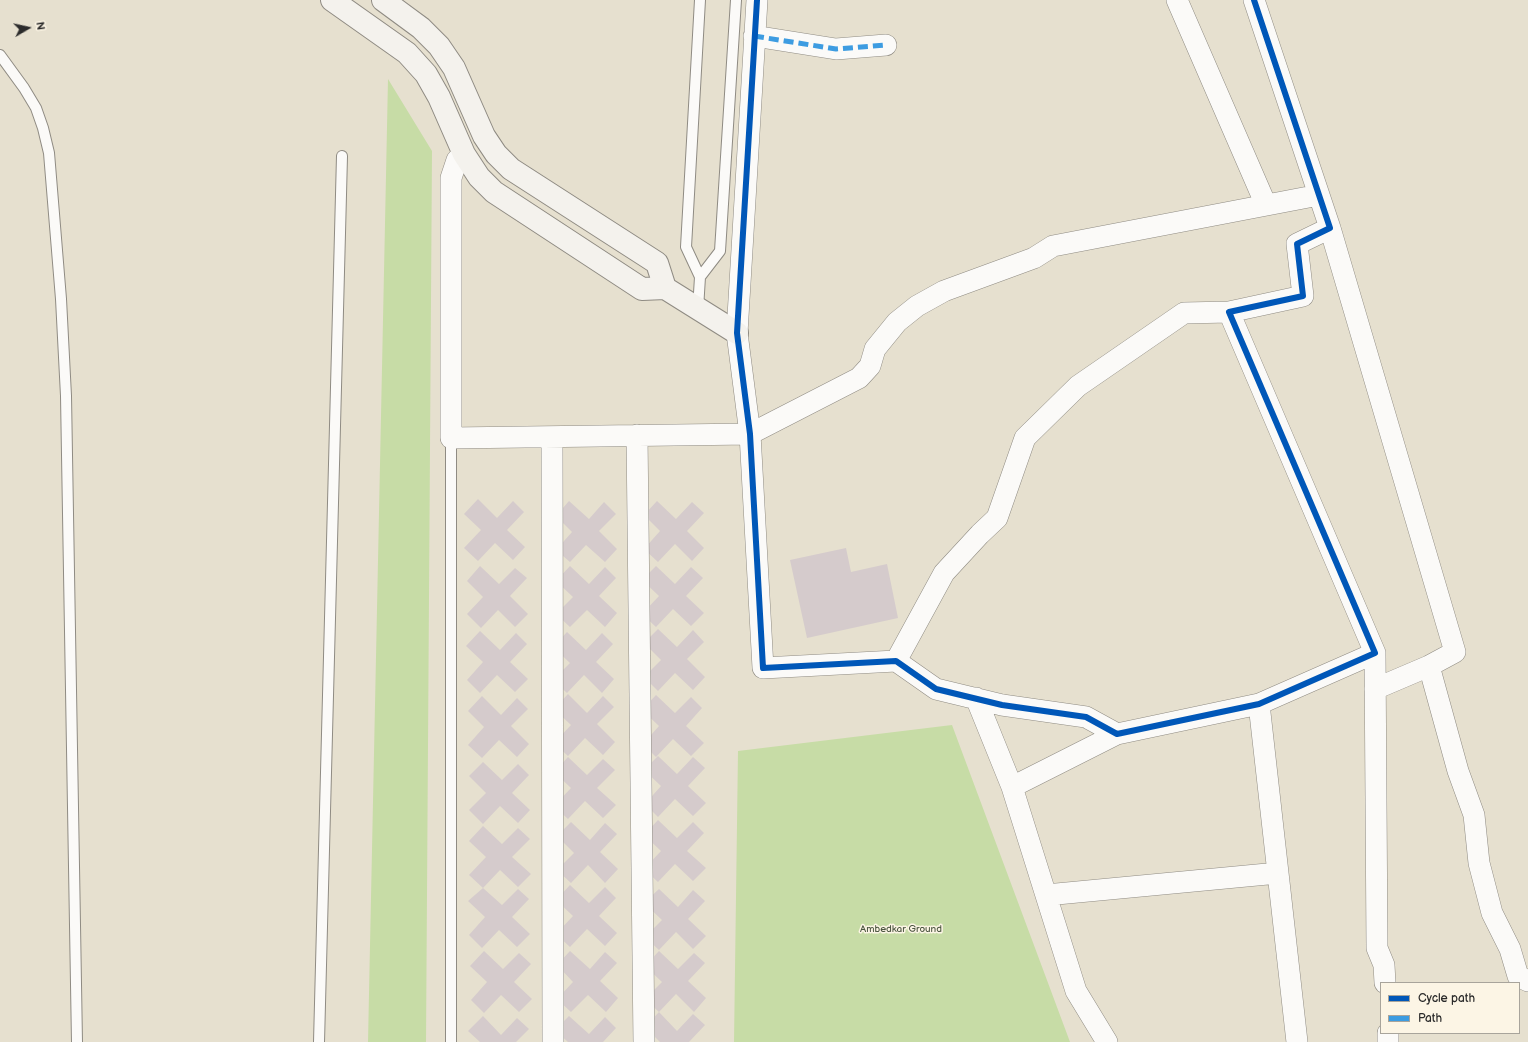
<!DOCTYPE html>
<html>
<head>
<meta charset="utf-8">
<style>
	body { margin:0 }
	#map { position:relative; width:1528px; height:1042px; overflow:hidden; background:#e6e0cf; font-family:"Balsamiq Sans",sans-serif }
	canvas { display:block }
	.legend { position:absolute; left:1380px; top:982px; width:140px; height:52px; box-sizing:border-box; background:#fcf5e5; border:1px solid #a8a49b; margin:0; padding:5px 7px; list-style:none; font-size:12px; color:#2b2b2b }
	.legend li { display:flex; align-items:center; gap:8px; height:20px }
	.legend b { width:20px; border:1px solid #a8a49b }
	.north { position:absolute; left:8px; top:8px; width:40px; height:40px; -webkit-text-stroke:3px #fcf5e5; paint-order:stroke; rotate:81deg; font-size:11px; font-weight:700; line-height:16px; text-align:center; color:#2b2b2b }
	.north::after { content:''; display:block; margin:auto; width:14px; height:18px; background:#2b2b2b; clip-path:polygon(50% 0,100% 100%,50% 72%,0 100%) }
</style>
</head>
<body>
<div id="map">
<canvas width="1528" height="1042"></canvas>
<ul class="legend">
<li><b style="height:5px;background:#0057b8"></b>Cycle path</li>
<li><b style="height:5px;background:#3d9ce1"></b>Path</li>
</ul>
<div class="north">N</div>
</div>
<script>
const ctx = document.querySelector('canvas').getContext('2d');
ctx.lineJoin = 'round';
function fill(path, color) {
  ctx.fillStyle = color;
  ctx.fill(path, 'evenodd');
}
function poly(rows) {
  const path = new Path2D();
  for (const r of rows) {
    path.moveTo(r[0], r[1]);
    for (let i = 2; i < r.length; i += 2) path.lineTo(r[i], r[i + 1]);
  }
  return path;
}
function stroke(path, color, width, dash) {
  ctx.strokeStyle = color;
  ctx.lineWidth = width;
  ctx.lineCap = dash ? 'butt' : 'round';
  ctx.setLineDash(dash || []);
  ctx.stroke(path);
}
function drawText(font, color, halo, rows, align = 'center') {
  ctx.font = font + ' "Balsamiq Sans",sans-serif';
  ctx.lineWidth = 3;
  ctx.setLineDash([]);
  ctx.textBaseline = 'middle';
  ctx.strokeStyle = halo;
  ctx.fillStyle = color;
  for (const [text, x, y, turn = 0] of rows) {
    ctx.save();
    ctx.translate(x, y);
    ctx.rotate((+turn || 0) * Math.PI / 180);
    ctx.textAlign = isNaN(turn) ? turn : align;
    if (halo) ctx.strokeText(text, 0, 0);
    ctx.fillText(text, 0, 0);
    ctx.restore();
  }
}
fill(poly([
	[388,79,432,151,426,1042,368,1042],
	[952,725,1070,1042,734,1042,738,751]
]), '#c7dca6');
fill(poly([
	[478,499,497,518,513,501,524,512,507,530,525,547,513,560,495,543,478,561,464,548,481,530,464,514],
	[569,501,589,519,604,502,616,514,599,531,617,549,605,562,586,545,570,562,556,550,572,532,556,516],
	[657,501,676,519,692,502,704,513,687,531,704,548,692,561,675,544,658,562,644,549,660,531,644,515],
	[846,548,851,572,887,564,898,618,807,638,790,560],
	[480,566,499,584,515,568,527,578,510,596,528,614,515,627,498,610,481,628,467,614,483,597,467,581],
	[570,566,589,584,605,567,616,578,599,596,617,613,605,627,587,610,570,627,556,614,573,597,556,581],
	[656,566,675,584,691,567,703,578,686,596,704,613,691,626,673,609,656,627,642,614,659,596,642,580],
	[658,629,677,647,693,630,704,642,687,659,705,677,693,690,675,673,658,691,644,677,661,660,644,643],
	[480,631,500,650,516,633,527,644,510,662,528,679,515,692,497,675,480,693,467,680,483,662,466,646],
	[567,632,586,650,602,633,613,644,596,662,614,679,602,693,584,675,567,693,553,680,570,663,553,647],
	[568,694,587,713,603,696,614,707,597,724,615,742,603,755,585,738,568,756,554,743,571,725,554,709],
	[656,695,675,713,691,697,702,708,686,726,704,743,691,756,673,739,656,757,643,744,659,726,642,710],
	[482,696,501,715,517,698,528,709,511,726,529,744,517,757,499,740,482,758,468,745,484,727,468,711],
	[658,756,677,774,693,757,705,768,688,786,706,803,693,816,675,799,658,817,645,804,661,786,644,770],
	[568,757,587,775,603,759,615,770,597,788,616,805,603,818,585,801,568,819,554,806,571,788,554,772],
	[483,762,502,780,518,764,529,775,512,793,530,810,518,823,500,806,483,824,469,810,486,793,469,776],
	[658,820,677,838,693,822,704,833,687,851,706,868,693,881,675,864,658,882,644,869,661,851,644,835],
	[571,822,590,840,605,823,617,834,600,852,618,869,605,883,588,865,571,883,557,870,574,853,557,836],
	[483,826,502,844,518,828,530,839,512,857,531,874,518,887,500,870,483,888,469,875,486,857,469,841],
	[570,885,589,903,605,887,616,898,599,916,617,933,605,946,587,929,570,947,556,934,573,916,556,900],
	[483,888,502,905,518,889,529,899,512,917,530,934,517,947,499,930,482,948,469,935,485,917,468,901],
	[659,889,678,907,693,890,705,901,688,919,706,936,693,949,676,932,659,950,645,937,662,920,644,903],
	[484,951,503,969,519,953,531,964,514,982,532,999,519,1012,501,995,484,1013,471,1000,487,982,470,966],
	[570,951,590,969,605,952,617,963,600,981,618,998,606,1012,588,995,571,1012,557,999,573,982,557,965],
	[659,951,678,969,694,953,705,963,688,981,706,998,694,1012,676,994,659,1012,645,999,662,982,645,966],
	[659,1012,677,1031,693,1014,705,1025,689,1042,660,1042,645,1027],
	[483,1016,501,1035,517,1018,529,1029,516,1042,480,1042,468,1031],
	[569,1016,589,1034,605,1017,616,1028,603,1042,568,1042,555,1030]
]), '#d5cbcc');
const lane = poly([
	[0,55,24,88,36,108,43,128,49,153,61,299,66,396,77,1042],
	[700,277,720,251,736,0],
	[698,309,700,277,686,247,700,0],
	[319,1042,342,156],
	[451,1042,451,438]
]);
const street = poly([
	[757,0,737,333,750,434,763,668,896,661,936,689,1002,705,1086,717,1117,734,1259,704,1375,653,1229,312,1303,296,1297,244,1330,228,1254,0],
	[1177,0,1266,205],
	[754,36,836,49,886,45],
	[464,154,457,160,451,178,451,438,750,434,859,378,870,366,875,349,897,322,917,306,944,291,1034,258,1053,246,1319,195],
	[1330,228,1455,652,1429,666,1458,771,1474,815,1479,863,1492,913,1510,949,1518,976,1528,981],
	[637,435,644,1042],
	[552,437,553,1042],
	[1375,653,1377,948,1384,965,1385,983],
	[896,661,944,573,980,534,997,518,1025,438,1078,386,1184,313,1229,312],
	[1375,689,1429,666],
	[976,698,1012,787],
	[1259,704,1297,1042],
	[1046,895,1278,873],
	[1388,1033,1388,1042],
	[1107,1042,1076,991,1012,787,1117,734]
]);
const secondary = poly([
	[332,0,407,53,426,74,439,97,464,154,479,177,494,192,642,289,665,288,737,333],
	[383,0,421,28,439,46,454,68,484,136,496,154,511,169,657,263,665,288]
]);
stroke(lane, '#8f8b83', 12);
stroke(street, '#8f8b83', 22);
stroke(secondary, '#8f8b83', 24);
stroke(lane, '#fbfaf8', 10);
stroke(street, '#fbfaf8', 21);
stroke(secondary, '#f4f2ed', 22);
stroke(poly([
	[754,36,836,49,886,45]
]), '#3d9ce1', 5, [10, 5]);
stroke(poly([
	[757,0,737,333,750,434,763,668,896,661,936,689,1002,705,1086,717,1117,734,1259,704,1375,653,1229,312,1303,296,1297,244,1330,228,1254,0]
]), '#0057b8', 6);
drawText('10px', '#4c5641', '#fcf5e5', [
	["Ambedkar Ground",901,929]
]);
</script>
</body>
</html>
